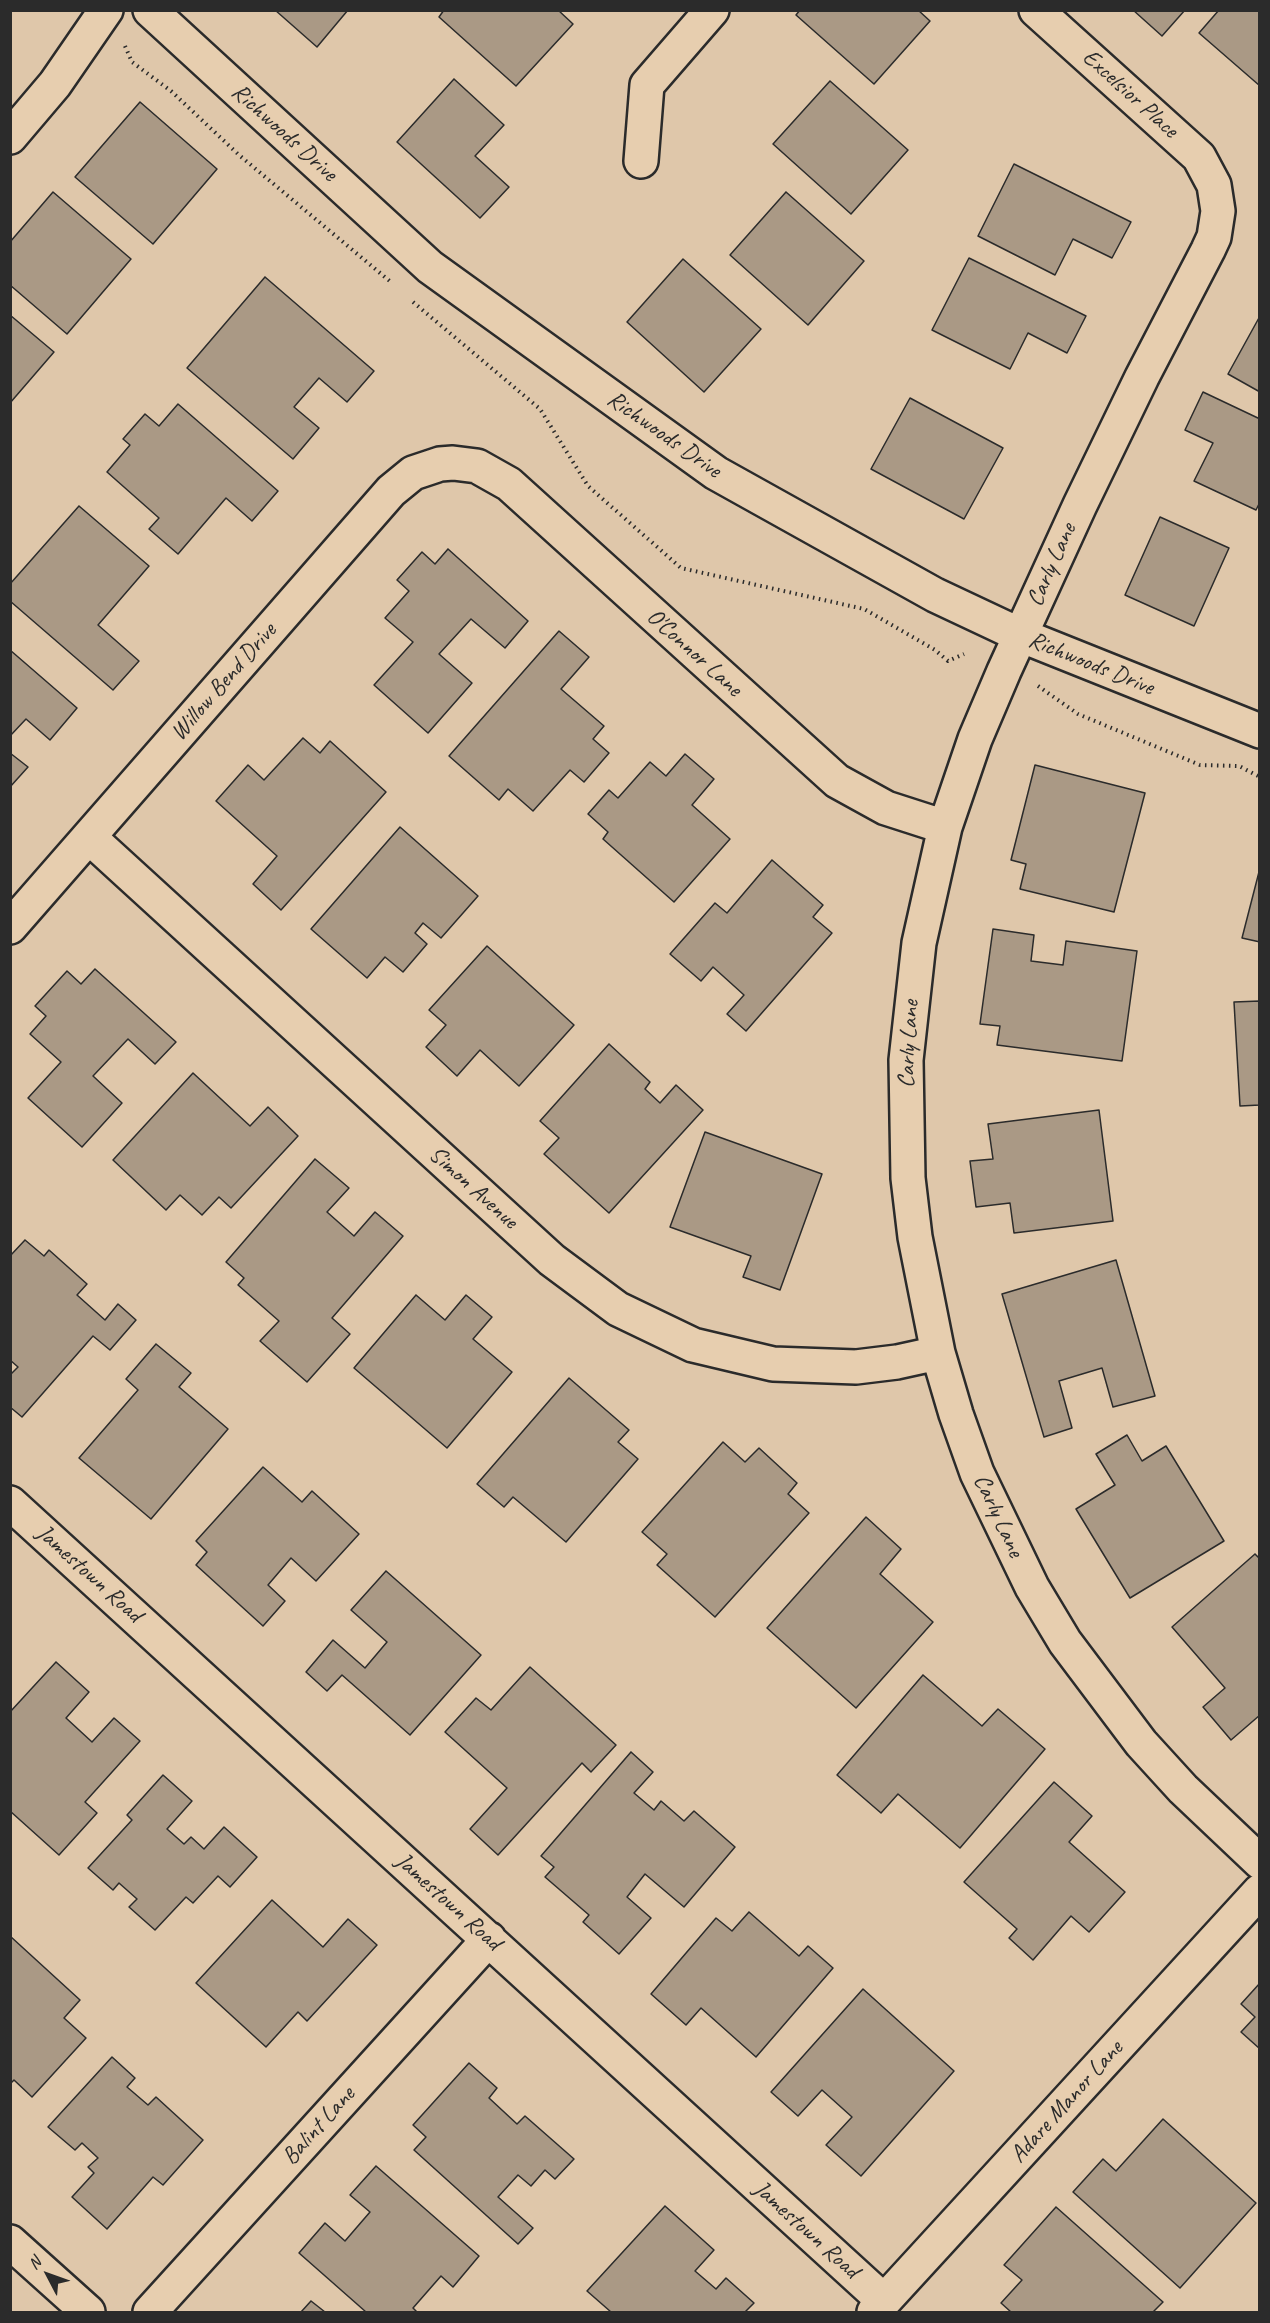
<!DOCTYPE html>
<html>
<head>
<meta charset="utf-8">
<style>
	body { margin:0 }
	#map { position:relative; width:1270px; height:2323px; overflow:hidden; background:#dfc7aa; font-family:Caveat,sans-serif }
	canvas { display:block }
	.frame { position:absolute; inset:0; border:12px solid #2b2b2b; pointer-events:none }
	.north { position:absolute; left:18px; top:2245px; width:60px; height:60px; -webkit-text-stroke:4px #e7ceaf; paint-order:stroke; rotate:311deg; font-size:16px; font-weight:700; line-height:24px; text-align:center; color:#2b2b2b }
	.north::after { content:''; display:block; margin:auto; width:21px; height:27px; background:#2b2b2b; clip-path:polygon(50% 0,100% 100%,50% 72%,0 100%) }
</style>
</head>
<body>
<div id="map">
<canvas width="1270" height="2323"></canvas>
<div class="frame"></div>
<div class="north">N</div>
</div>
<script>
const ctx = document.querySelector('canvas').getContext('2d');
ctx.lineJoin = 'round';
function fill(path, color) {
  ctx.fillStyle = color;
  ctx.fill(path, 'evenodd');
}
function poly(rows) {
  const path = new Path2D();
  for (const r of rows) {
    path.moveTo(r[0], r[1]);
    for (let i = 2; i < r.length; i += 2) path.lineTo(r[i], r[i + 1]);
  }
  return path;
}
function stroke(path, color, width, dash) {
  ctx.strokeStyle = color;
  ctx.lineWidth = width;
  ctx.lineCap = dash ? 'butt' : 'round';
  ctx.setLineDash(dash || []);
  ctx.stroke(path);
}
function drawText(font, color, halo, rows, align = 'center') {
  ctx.font = font + ' Caveat,sans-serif';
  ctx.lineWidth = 4.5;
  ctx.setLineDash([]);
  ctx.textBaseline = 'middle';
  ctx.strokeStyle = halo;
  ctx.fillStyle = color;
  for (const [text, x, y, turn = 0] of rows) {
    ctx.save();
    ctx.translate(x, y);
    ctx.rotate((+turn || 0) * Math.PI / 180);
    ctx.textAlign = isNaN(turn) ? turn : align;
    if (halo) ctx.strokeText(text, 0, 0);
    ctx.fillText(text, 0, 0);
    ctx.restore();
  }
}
const building = poly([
	[275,10,348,10,317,47,275,10],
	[444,10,558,10,573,24,516,86,439,17,444,10],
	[800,10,918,10,930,21,874,84,796,15,800,10],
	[1133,10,1185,10,1162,36,1133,10],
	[1219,10,1260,10,1260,86,1199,33,1219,10],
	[454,79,504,125,475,156,509,187,480,218,397,142,454,79],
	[830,81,908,150,851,214,773,144,830,81],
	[140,102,217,169,153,244,75,177,140,102],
	[1014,164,1131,222,1112,258,1073,239,1055,275,978,236,1014,164],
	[53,192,131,259,67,334,10,285,10,242,53,192],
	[786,192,864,261,808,325,730,255,786,192],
	[969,258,1086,316,1067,353,1028,333,1010,369,932,330,969,258],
	[683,259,761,329,704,392,627,322,683,259],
	[265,277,374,371,347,402,319,378,294,407,319,428,293,459,187,368,265,277],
	[10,315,54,352,10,403,10,315],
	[1260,316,1260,392,1228,374,1260,316],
	[1203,392,1260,419,1260,502,1256,510,1194,481,1213,443,1185,430,1203,392],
	[910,398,1003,448,964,519,871,469,910,398],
	[178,404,278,491,252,521,226,498,178,554,149,529,159,518,107,472,130,445,123,439,145,414,159,426,178,404],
	[79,506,149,566,98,625,139,661,113,690,10,601,10,584,79,506],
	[1160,517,1229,548,1194,626,1125,595,1160,517],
	[448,549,528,621,505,648,471,619,439,654,472,683,428,733,374,685,413,642,385,618,409,591,397,580,422,552,435,564,448,549],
	[559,631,589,657,561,689,604,726,593,739,609,753,584,782,570,770,533,811,508,789,499,800,449,756,559,631],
	[10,650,77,708,50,740,26,719,10,736,10,650],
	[303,738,320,753,330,741,386,792,281,910,253,884,277,856,216,801,248,765,264,780,303,738],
	[10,753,28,767,10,787,10,753],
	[685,754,714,779,692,805,730,839,674,902,603,839,608,832,588,814,609,790,618,798,650,762,666,776,685,754],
	[1035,765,1145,793,1114,912,1020,889,1026,864,1011,860,1035,765],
	[400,827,478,896,441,938,423,923,415,933,427,944,403,972,385,957,367,978,311,929,400,827],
	[772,860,823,905,813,917,832,933,746,1031,727,1014,744,995,713,967,701,981,670,954,715,903,727,913,772,860],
	[1260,868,1260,942,1242,938,1260,868],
	[993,929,1034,935,1031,961,1063,965,1066,941,1137,951,1122,1061,997,1045,1000,1026,980,1024,993,929],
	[487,946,574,1025,519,1086,480,1050,457,1076,426,1047,446,1025,429,1010,487,946],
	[95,969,176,1042,155,1064,128,1039,93,1076,122,1103,82,1147,28,1098,61,1062,30,1034,46,1016,35,1006,67,971,81,984,95,969],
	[1260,1001,1260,1105,1240,1106,1234,1002,1260,1001],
	[609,1044,650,1082,645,1089,660,1103,676,1085,703,1110,609,1213,544,1154,559,1138,540,1121,609,1044],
	[193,1073,250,1126,268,1107,298,1136,231,1208,219,1197,202,1215,180,1195,166,1210,113,1160,193,1073],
	[1099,1110,1113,1221,1014,1233,1010,1203,976,1207,970,1161,993,1159,988,1124,1099,1110],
	[705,1132,822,1174,780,1290,743,1277,751,1256,670,1227,705,1132],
	[315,1159,349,1188,327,1212,354,1236,375,1212,403,1236,332,1318,350,1334,307,1382,260,1341,279,1321,238,1285,244,1278,226,1262,315,1159],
	[25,1240,44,1256,49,1250,87,1284,77,1295,105,1320,118,1304,136,1320,110,1350,93,1336,22,1417,10,1407,10,1375,18,1367,10,1360,10,1256,25,1240],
	[1116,1260,1155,1396,1113,1407,1102,1368,1059,1381,1072,1428,1044,1437,1002,1294,1116,1260],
	[416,1295,445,1320,466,1295,492,1317,473,1339,512,1372,447,1448,354,1368,416,1295],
	[156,1344,191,1373,179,1387,228,1429,151,1519,79,1458,138,1390,126,1379,156,1344],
	[569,1378,629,1430,618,1442,638,1459,566,1542,513,1497,504,1507,477,1484,569,1378],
	[1127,1435,1142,1461,1166,1446,1224,1541,1130,1598,1076,1509,1115,1485,1096,1454,1127,1435],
	[723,1442,745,1462,759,1448,797,1483,788,1494,809,1513,715,1617,657,1565,667,1554,642,1532,723,1442],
	[263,1467,302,1502,312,1491,359,1534,316,1581,291,1558,268,1585,285,1601,263,1626,196,1565,207,1552,196,1541,263,1467],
	[866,1517,901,1549,880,1574,933,1622,856,1708,767,1628,866,1517],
	[1255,1554,1260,1559,1260,1715,1231,1740,1203,1707,1225,1688,1172,1627,1255,1554],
	[386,1571,481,1655,410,1735,342,1675,327,1691,306,1672,333,1640,365,1668,387,1642,351,1610,386,1571],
	[56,1662,89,1692,66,1718,92,1742,114,1718,140,1741,85,1802,97,1813,59,1855,10,1811,10,1712,56,1662],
	[530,1667,616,1745,591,1772,582,1763,498,1855,470,1829,507,1788,445,1732,476,1698,491,1710,530,1667],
	[923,1675,982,1726,998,1709,1045,1749,960,1848,898,1794,881,1813,837,1775,923,1675],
	[631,1752,653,1772,634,1793,654,1810,661,1801,684,1821,694,1811,735,1847,684,1907,645,1874,627,1897,651,1918,619,1954,583,1922,589,1915,545,1877,554,1867,541,1856,631,1752],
	[163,1775,192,1801,167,1829,184,1844,191,1837,204,1849,224,1827,257,1857,230,1887,218,1876,193,1903,186,1897,155,1930,129,1907,137,1899,119,1883,113,1890,88,1868,132,1820,127,1815,163,1775],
	[1054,1782,1092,1816,1069,1842,1125,1892,1089,1932,1071,1916,1033,1960,1009,1938,1017,1929,964,1882,1054,1782],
	[272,1900,323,1947,348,1919,377,1945,307,2021,298,2012,266,2047,196,1983,272,1900],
	[749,1912,799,1956,808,1946,833,1968,756,2057,701,2008,686,2025,651,1994,716,1918,732,1931,749,1912],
	[10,1936,80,2000,64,2018,86,2038,32,2097,14,2080,10,2084,10,1936],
	[1260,1983,1260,2049,1241,2032,1255,2017,1241,2004,1260,1983],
	[863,1989,954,2071,861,2176,826,2145,852,2117,822,2090,798,2116,771,2092,863,1989],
	[112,2057,135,2078,127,2087,148,2105,156,2097,203,2140,163,2185,153,2177,107,2229,72,2197,94,2173,88,2167,98,2158,82,2143,75,2150,48,2127,112,2057],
	[469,2063,497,2088,489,2098,517,2124,525,2116,574,2159,555,2179,545,2170,531,2186,518,2175,498,2197,533,2228,518,2244,414,2150,426,2137,413,2125,469,2063],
	[1163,2119,1256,2203,1180,2288,1073,2192,1103,2159,1116,2171,1163,2119],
	[376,2166,479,2256,453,2287,441,2276,413,2308,417,2312,366,2312,299,2253,325,2223,345,2241,370,2212,350,2195,376,2166],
	[665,2206,714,2250,695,2271,716,2289,726,2278,754,2303,745,2312,611,2312,587,2291,665,2206],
	[1056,2207,1163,2302,1153,2312,1011,2312,1001,2303,1022,2280,1004,2265,1056,2207],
	[311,2301,325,2312,301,2312,311,2301]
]);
fill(building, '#aa9985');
stroke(building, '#2b2b2b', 1.5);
const minor = poly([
	[150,10,430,267,716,473,935,595,1020,635,1260,731],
	[1036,10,1199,157,1214,185,1218,211,1214,237,1208,250,1142,377,1080,505,1004,671,975,739,945,827,919,943,906,1060,908,1178,915,1237,938,1353,956,1414,977,1473,1032,1587,1065,1642,1141,1743,1183,1789,1260,1862],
	[10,137,55,84,106,10],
	[641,161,647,85,712,10],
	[89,837,552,1260,618,1309,693,1345,773,1364,856,1367,897,1362,938,1353],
	[10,927,391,491,413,473,440,464,453,463,477,466,509,484,837,781,886,808,945,827],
	[10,1503,884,2301],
	[10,2242,88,2312],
	[150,2312,489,1939],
	[874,2312,1260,1891]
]);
stroke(minor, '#2b2b2b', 38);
stroke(poly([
	[125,46,132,62,171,91,239,155,392,283],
	[413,302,540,409,588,486,681,568,864,609,935,650,948,661,964,654],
	[1038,686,1078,714,1200,765,1239,766,1260,777]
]), '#2b2b2b', 4, [1.5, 4.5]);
stroke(minor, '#e7ceaf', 33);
drawText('24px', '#2b2b2b', '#e7ceaf', [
	["Excelsior Place",1130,94,42],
	["Richwoods Drive",284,133,42],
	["Richwoods Drive",664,435,35],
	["Carly Lane",1052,565,-66],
	["O'Connor Lane",694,653,42],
	["Richwoods Drive",1091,664,22],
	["Willow Bend Drive",224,682,-49],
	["Carly Lane",909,1044,-87],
	["Simon Avenue",473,1188,42],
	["Carly Lane",998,1516,65],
	["Jamestown Road",89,1574,42],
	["Jamestown Road",448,1902,42],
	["Adare Manor Lane",1067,2102,-48],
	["Balint Lane",319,2126,-48],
	["Jamestown Road",806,2230,42]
]);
</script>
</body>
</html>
